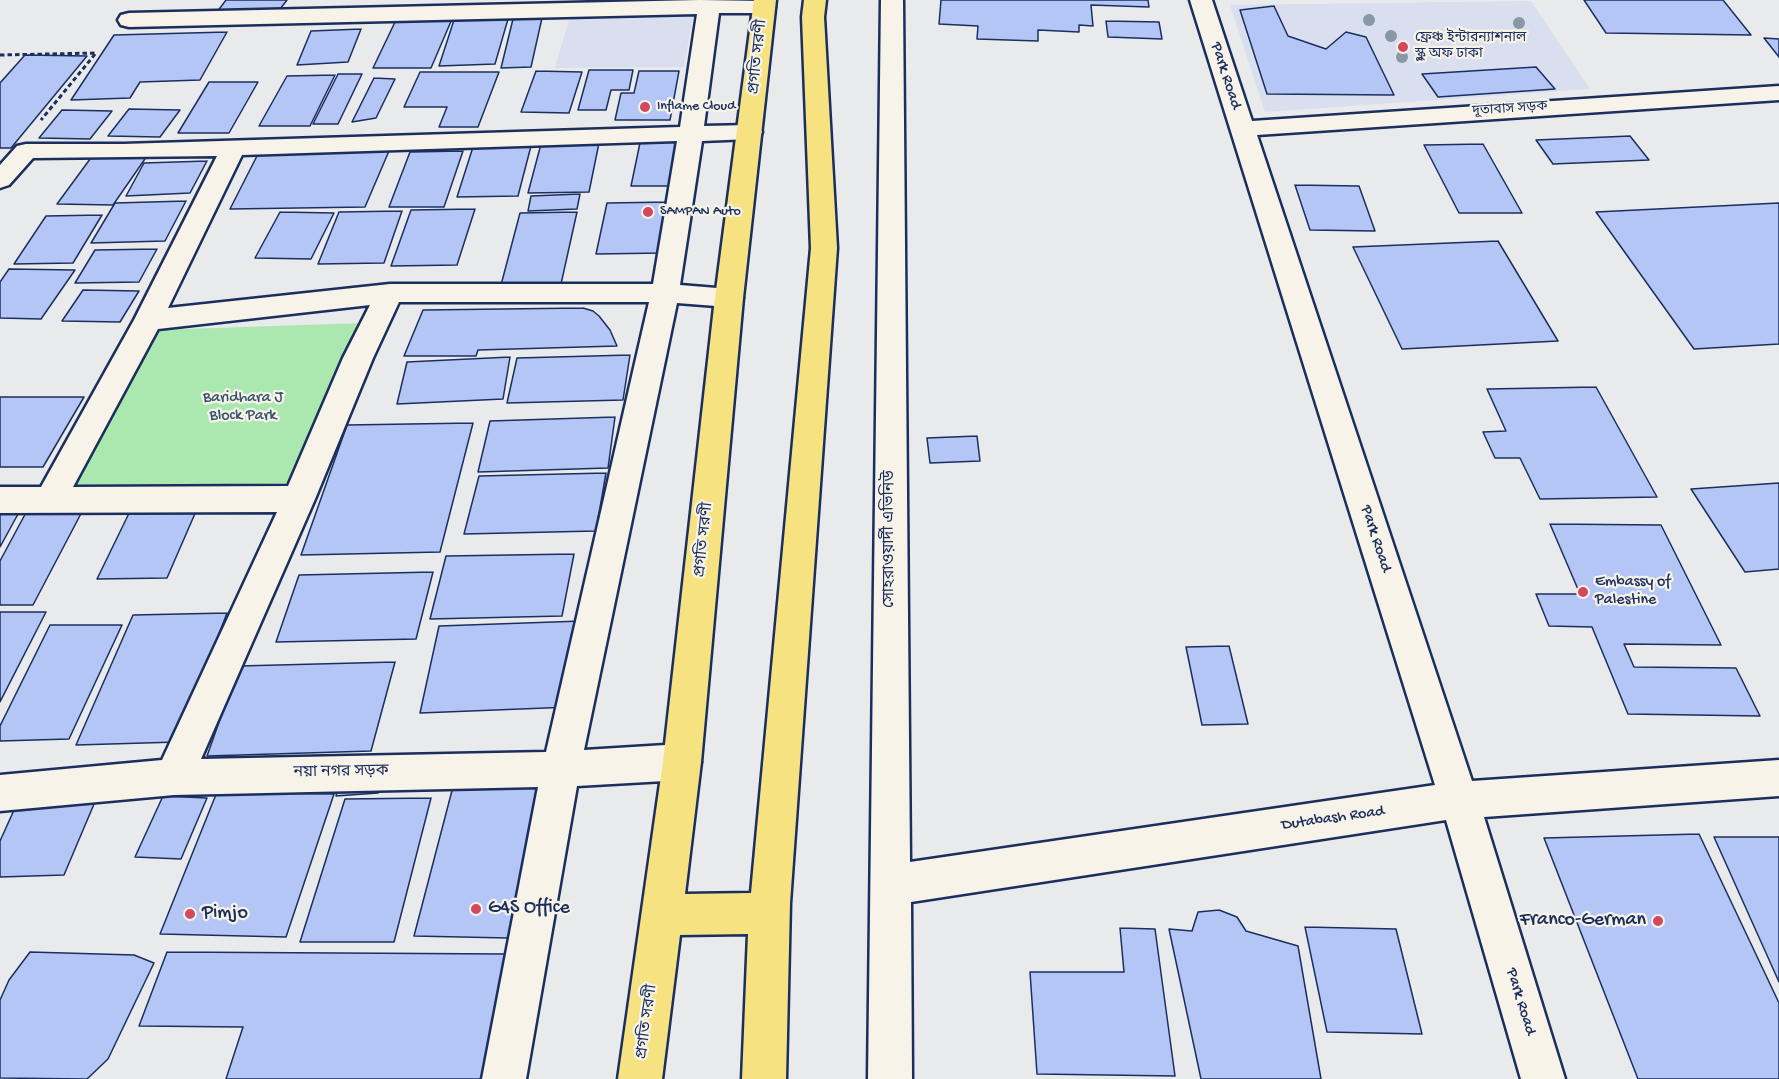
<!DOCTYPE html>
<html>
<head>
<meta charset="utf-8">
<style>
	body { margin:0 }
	canvas { display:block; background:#e9eaeb }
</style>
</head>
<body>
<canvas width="1779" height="1079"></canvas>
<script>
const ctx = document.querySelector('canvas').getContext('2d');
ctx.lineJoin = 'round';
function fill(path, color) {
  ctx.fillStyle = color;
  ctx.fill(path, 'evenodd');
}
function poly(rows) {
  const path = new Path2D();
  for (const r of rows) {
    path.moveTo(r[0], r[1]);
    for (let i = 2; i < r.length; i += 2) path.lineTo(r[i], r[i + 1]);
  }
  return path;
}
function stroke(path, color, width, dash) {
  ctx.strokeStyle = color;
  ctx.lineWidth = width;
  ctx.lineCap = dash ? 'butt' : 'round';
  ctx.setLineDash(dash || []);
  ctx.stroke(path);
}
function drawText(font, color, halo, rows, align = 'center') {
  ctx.font = font + ' "Gochi Hand","Noto Sans Bengali",sans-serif';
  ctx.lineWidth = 4.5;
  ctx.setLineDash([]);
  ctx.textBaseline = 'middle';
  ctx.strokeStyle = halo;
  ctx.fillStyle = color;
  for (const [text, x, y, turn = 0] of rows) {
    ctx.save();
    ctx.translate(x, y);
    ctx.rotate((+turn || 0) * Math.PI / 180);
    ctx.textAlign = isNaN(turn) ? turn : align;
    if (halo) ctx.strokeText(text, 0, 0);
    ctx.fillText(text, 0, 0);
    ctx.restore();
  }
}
fill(poly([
	[1531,1,1590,89,1265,112,1230,5],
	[693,15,684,67,555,68,570,16]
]), '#d9dfee');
fill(poly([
	[364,323,298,491,61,488,155,330]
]), '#aae8af');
const building = poly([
	[226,0,287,0,277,13,217,12,226,0],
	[941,0,1148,0,1149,7,1091,5,1093,26,1079,25,1079,32,1038,30,1038,41,977,39,978,26,939,24,941,0],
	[1584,0,1723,0,1751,35,1606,33,1584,0],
	[1274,6,1288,36,1326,49,1346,32,1366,37,1394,95,1267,94,1240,10,1274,6],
	[542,18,531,67,501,68,513,19,542,18],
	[452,19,431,68,373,68,396,20,452,19],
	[508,19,495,64,439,66,454,20,508,19],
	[1106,21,1159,22,1162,39,1108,37,1106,21],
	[361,29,348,62,297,65,311,31,361,29],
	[227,32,200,80,140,82,130,98,71,100,114,35,227,32],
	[1764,38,1779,39,1779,57,1764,38],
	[25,55,87,56,11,148,0,148,0,83,25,55],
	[1536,67,1555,89,1438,97,1422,74,1536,67],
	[589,70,633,70,629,90,611,90,606,110,578,110,589,70],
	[536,71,582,72,569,113,521,112,536,71],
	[639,71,679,71,670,120,615,120,621,93,634,93,639,71],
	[420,72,499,72,478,127,439,127,447,107,404,107,420,72],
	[338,74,362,74,338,124,313,124,338,74],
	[335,75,310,126,259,126,287,76,335,75],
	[374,78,395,79,376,118,352,122,374,78],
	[209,82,258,82,229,133,178,133,209,82],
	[129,109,180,110,160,137,108,136,129,109],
	[62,110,112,111,90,139,39,138,62,110],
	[1630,136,1649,160,1553,164,1536,140,1630,136],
	[641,138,683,138,674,186,631,186,641,138],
	[599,143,589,192,528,193,541,144,599,143],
	[1483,144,1522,213,1459,213,1424,145,1483,144],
	[531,146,518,196,457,197,473,147,531,146],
	[389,151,365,207,230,209,259,152,389,151],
	[463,151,444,207,389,207,410,152,463,151],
	[93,155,147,156,113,205,57,204,93,155],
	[207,161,190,193,126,196,144,163,207,161],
	[1295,185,1359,186,1375,231,1310,230,1295,185],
	[580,194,577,209,528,211,531,196,580,194],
	[186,201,165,241,91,243,115,203,186,201],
	[670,202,663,253,596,254,607,203,670,202],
	[1779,203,1779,344,1694,349,1596,212,1779,203],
	[475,209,457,265,391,266,411,210,475,209],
	[402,211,384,263,318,264,339,212,402,211],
	[280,212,334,213,311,259,255,258,280,212],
	[577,212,561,284,501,285,520,213,577,212],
	[102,215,73,263,14,264,46,216,102,215],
	[1498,241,1558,341,1402,349,1353,247,1498,241],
	[157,249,139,282,75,283,95,250,157,249],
	[9,269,75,270,41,319,0,318,0,282,9,269],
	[83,290,139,291,120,322,62,321,83,290],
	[583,308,593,311,599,316,610,330,617,346,478,350,476,356,404,356,423,310,583,308],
	[630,355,623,400,507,403,517,358,630,355],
	[510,357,503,399,397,404,407,362,510,357],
	[1596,387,1657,497,1540,499,1520,458,1495,458,1483,432,1506,431,1487,389,1596,387],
	[0,397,84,397,43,467,0,467,0,397],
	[615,417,608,468,478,472,490,421,615,417],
	[473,423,440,552,301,555,347,425,473,423],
	[977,436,980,461,930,463,927,438,977,436],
	[606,473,596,531,464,534,479,476,606,473],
	[1779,483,1779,569,1745,572,1691,489,1779,483],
	[200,502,167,578,97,579,134,503,200,502],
	[23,505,0,547,0,506,23,505],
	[85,506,33,605,0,605,0,561,29,507,85,506],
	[1550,524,1661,525,1721,645,1624,644,1634,667,1736,668,1760,716,1628,714,1592,627,1549,626,1536,594,1580,594,1550,524],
	[574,554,562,616,430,619,446,556,574,554],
	[433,572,416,639,276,642,299,575,433,572],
	[0,612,46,612,0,702,0,612],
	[227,613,178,742,76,745,133,615,227,613],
	[582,621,571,707,420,713,439,626,582,621],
	[50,625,122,625,69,739,0,741,0,726,50,625],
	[1229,646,1248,724,1202,725,1186,647,1229,646],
	[395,662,371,751,207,756,239,666,395,662],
	[381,778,378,793,336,796,339,781,381,778],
	[455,779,540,781,508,938,414,936,455,779],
	[217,792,334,794,286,937,160,934,217,792],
	[163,796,207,798,181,859,135,857,163,796],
	[97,797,64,875,0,877,0,841,19,799,97,797],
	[431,798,394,942,300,942,345,799,431,798],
	[1699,834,1779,1003,1779,1079,1638,1079,1544,838,1699,834],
	[1714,837,1779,837,1779,982,1714,837],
	[1219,910,1237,917,1246,931,1298,946,1321,1079,1201,1079,1169,929,1192,931,1198,912,1219,910],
	[1305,927,1396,929,1422,1034,1327,1032,1305,927],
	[1120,928,1155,929,1175,1076,1037,1074,1030,972,1124,972,1120,928],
	[30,952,134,955,154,963,108,1059,87,1079,0,1078,0,1000,9,980,30,952],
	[167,952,507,954,481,1079,226,1079,243,1027,139,1026,167,952]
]);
fill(building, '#b3c6f5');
stroke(building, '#1b2f5e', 1.5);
const minor = poly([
	[699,0,764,1,772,2,775,7,772,12,764,13,719,13,704,126,750,125,759,127,762,132,759,137,750,139,702,141,680,285,729,289,739,291,743,298,739,305,729,307,677,303,584,750,682,744,695,750,701,762,695,774,682,780,577,786,526,1079,482,1079,538,787,174,795,0,811,0,775,162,760,277,512,0,513,0,487,41,487,134,320,217,156,33,158,9,185,0,188,0,165,17,146,26,144,123,144,680,127,697,14,129,27,121,25,118,20,121,15,129,13,699,0],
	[677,141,653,284,390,284,168,308,242,155,677,141],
	[399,302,649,302,546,752,201,759,315,499,373,358,399,302],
	[370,305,343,358,288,486,73,487,158,329,370,305],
	[881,0,903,0,910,862,1435,785,1190,0,1212,0,1252,121,1779,86,1779,100,1257,135,1472,781,1779,760,1779,796,1484,817,1565,1079,1521,1079,1446,820,911,902,912,1079,868,1079,881,0]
]);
const major = poly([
	[754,0,776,0,743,298,701,762,685,894,751,893,811,248,802,17,804,0,826,0,824,17,837,248,790,903,786,1079,742,1079,748,934,680,935,662,1079,618,1079,663,762,715,298,754,0]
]);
stroke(minor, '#1b2f5e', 5);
stroke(major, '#1b2f5e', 5);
stroke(poly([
	[0,55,96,53,41,120]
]), '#1b2f5e', 3, [4.5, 3]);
fill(minor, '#f7f3e8');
fill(major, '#f7e281');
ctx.fillStyle = '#8898a6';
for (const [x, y] of [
	[1369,20],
	[1519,23],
	[1391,36],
	[1402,57]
]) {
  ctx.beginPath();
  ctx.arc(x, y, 6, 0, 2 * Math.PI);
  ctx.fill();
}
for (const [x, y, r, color] of [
	[1403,47,6,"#d1495b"],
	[645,107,6,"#d1495b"],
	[648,212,6,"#d1495b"],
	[1583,592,6,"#d1495b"],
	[476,909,6,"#d1495b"],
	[190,914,6,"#d1495b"],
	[1658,921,6,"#d1495b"]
]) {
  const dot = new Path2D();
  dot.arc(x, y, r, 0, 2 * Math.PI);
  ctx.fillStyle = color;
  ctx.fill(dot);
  stroke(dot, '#f7f3e8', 2);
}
drawText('14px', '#1b2f5e', '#f7f3e8', [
	["ফ্রেঞ্চ ইন্টারন্যাশনাল",1415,39],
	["স্কুল অফ ঢাকা",1415,55],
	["Inflame Cloud",657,107],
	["SAMPAN Auto",660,212]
], 'left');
drawText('14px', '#1b2f5e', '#f7f3e8', [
	["দূতাবাস সড়ক",1510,110,-4]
]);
drawText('16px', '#1b2f5e', '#f7f3e8', [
	["প্রগতি সরণী",759,57,-84],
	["Park Road",1225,76,72],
	["সোহরাওয়ার্দী এভিনিউ",891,539,-90],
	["Park Road",1375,539,72],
	["প্রগতি সরণী",705,540,-84],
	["নয়া নগর সড়ক",341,773,-1],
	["Dutabash Road",1333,819,-8],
	["Park Road",1520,1002,73],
	["প্রগতি সরণী",648,1022,-82]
]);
drawText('16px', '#38546e', '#f7f3e8', [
	["Baridhara J",243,399],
	["Block Park",243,417]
]);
drawText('16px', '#1b2f5e', '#f7f3e8', [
	["Embassy of",1595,583],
	["Palestine",1595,601]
], 'left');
drawText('20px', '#1b2f5e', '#f7f3e8', [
	["G4S Office",488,909],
	["Pimjo",202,914],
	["Franco-German",1646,921,"right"]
], 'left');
</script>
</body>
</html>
